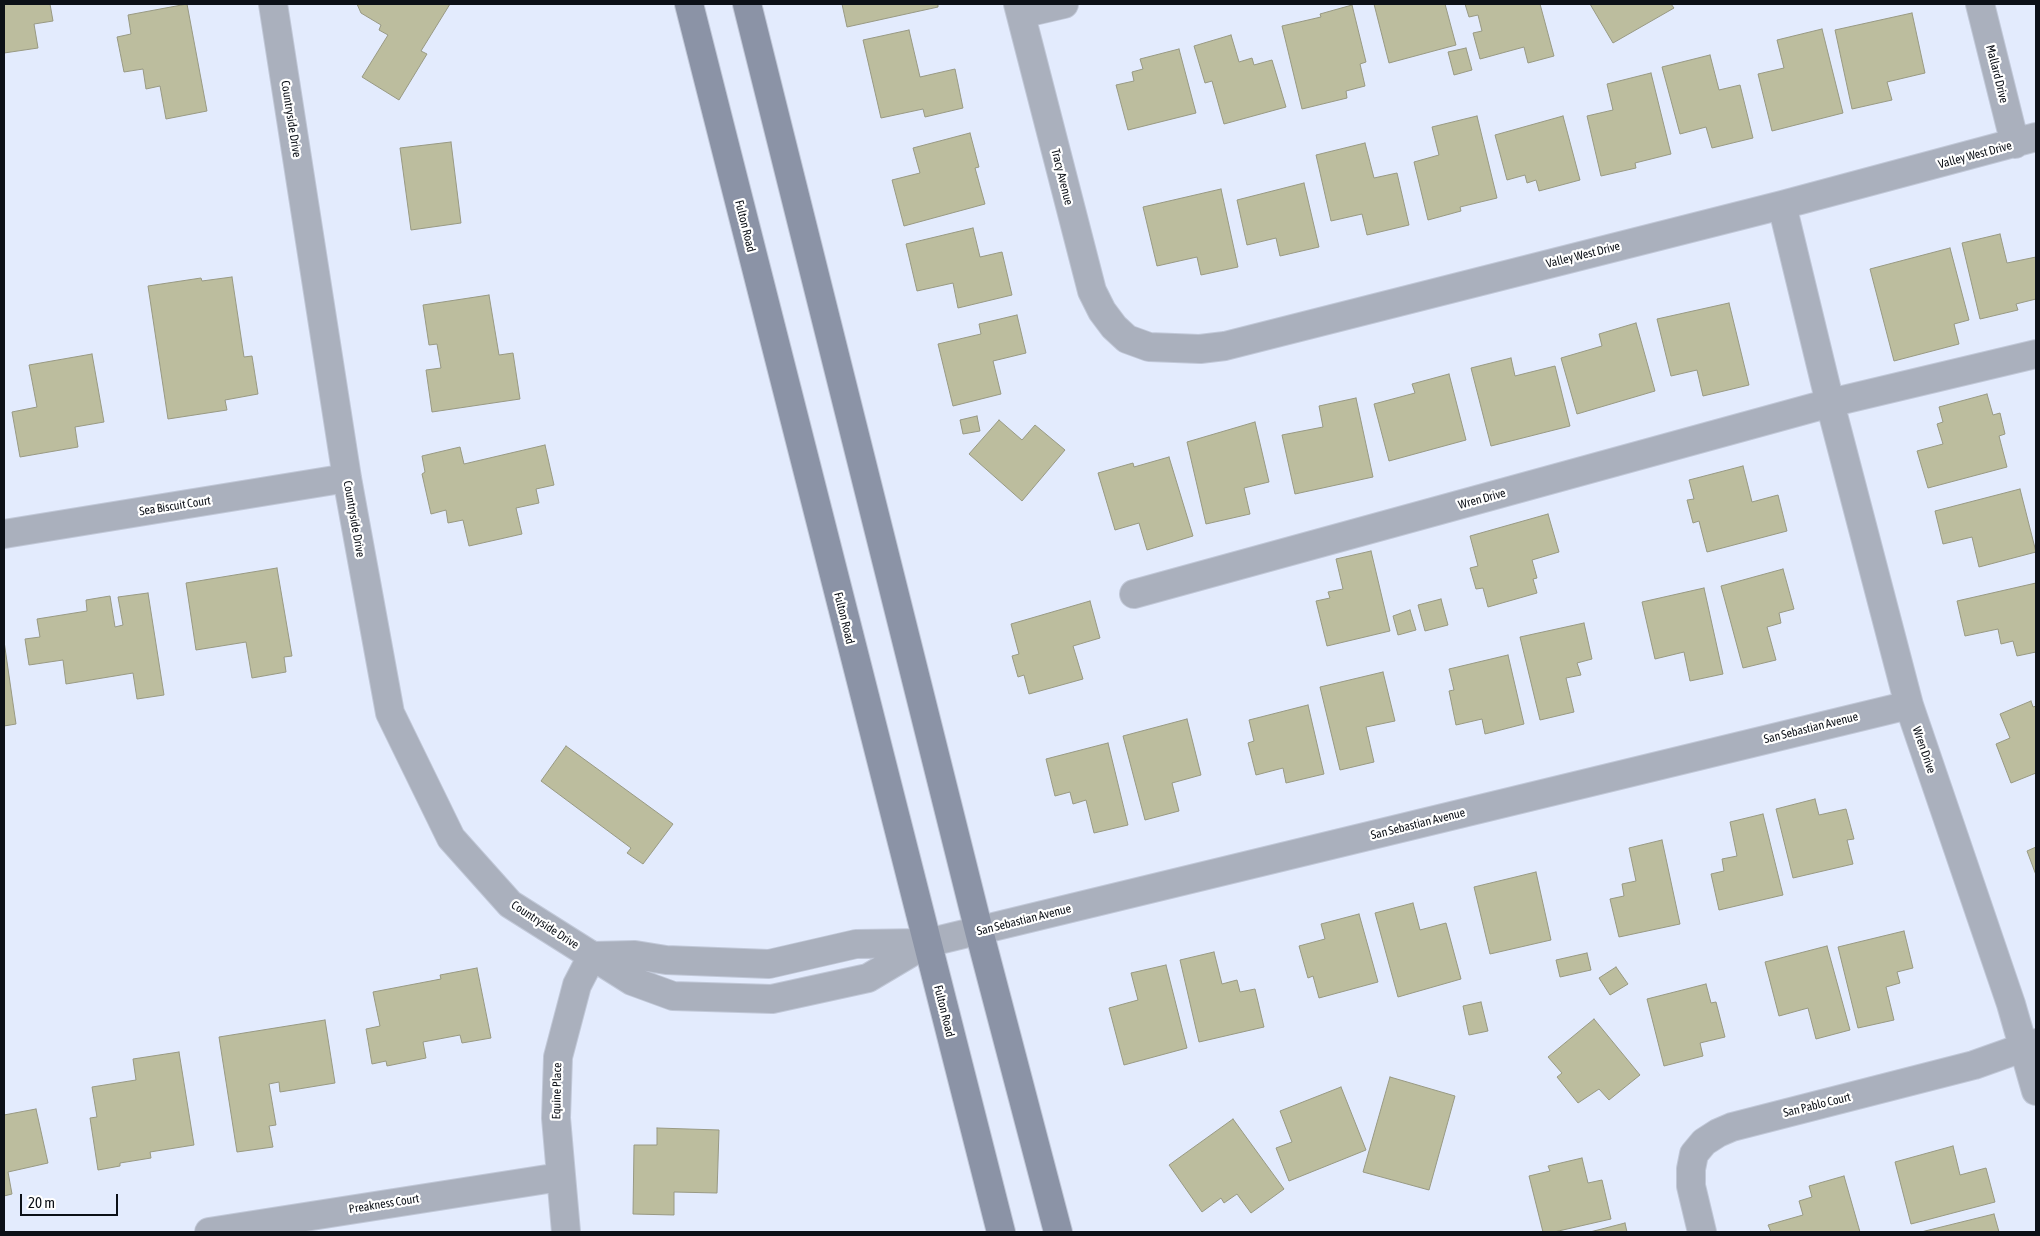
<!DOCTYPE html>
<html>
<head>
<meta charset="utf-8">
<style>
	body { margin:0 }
	#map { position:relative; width:2040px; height:1236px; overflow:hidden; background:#e3ebfd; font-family:"Asap Condensed",sans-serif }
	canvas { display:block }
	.frame { position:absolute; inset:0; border:5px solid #0c1017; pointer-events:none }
	.scale { position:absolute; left:20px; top:1194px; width:98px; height:22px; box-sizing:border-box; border:2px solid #0c1017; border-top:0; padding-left:6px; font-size:15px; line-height:18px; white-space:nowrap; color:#0c1017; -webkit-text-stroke:4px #fff; paint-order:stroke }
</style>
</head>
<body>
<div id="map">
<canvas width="2040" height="1236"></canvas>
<div class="frame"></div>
<div class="scale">20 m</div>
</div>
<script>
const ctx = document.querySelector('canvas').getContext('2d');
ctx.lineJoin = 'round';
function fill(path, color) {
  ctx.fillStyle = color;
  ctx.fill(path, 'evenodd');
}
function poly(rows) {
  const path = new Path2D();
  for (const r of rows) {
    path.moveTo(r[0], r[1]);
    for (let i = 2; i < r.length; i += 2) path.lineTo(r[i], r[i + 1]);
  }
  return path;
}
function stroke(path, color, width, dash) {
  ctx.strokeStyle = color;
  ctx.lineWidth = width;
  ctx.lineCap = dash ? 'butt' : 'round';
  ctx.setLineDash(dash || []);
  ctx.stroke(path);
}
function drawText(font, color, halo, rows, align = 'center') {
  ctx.font = font + ' "Asap Condensed",sans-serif';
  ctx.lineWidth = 4.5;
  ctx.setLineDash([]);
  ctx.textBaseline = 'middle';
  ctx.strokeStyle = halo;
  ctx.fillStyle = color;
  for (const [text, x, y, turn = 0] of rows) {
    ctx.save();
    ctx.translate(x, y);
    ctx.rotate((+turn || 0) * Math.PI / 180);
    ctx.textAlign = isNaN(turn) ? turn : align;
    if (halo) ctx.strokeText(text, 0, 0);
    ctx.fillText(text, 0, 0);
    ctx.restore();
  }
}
const building = poly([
	[4,4,50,4,53,21,34,24,38,48,4,53,4,4],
	[187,4,207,111,166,119,160,86,146,89,143,69,124,72,117,37,131,34,128,15,187,4],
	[357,4,450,4,421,51,427,54,399,100,362,77,388,35,379,30,381,25,361,13,357,4],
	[842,4,938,4,938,7,847,27,842,4],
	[1374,4,1445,4,1456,45,1389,63,1374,4],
	[1465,4,1540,4,1554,56,1528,63,1524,47,1480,59,1473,33,1482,31,1478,15,1469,17,1465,4],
	[1590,4,1671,4,1674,8,1613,43,1590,4],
	[1352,5,1366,62,1360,64,1365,86,1346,91,1347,98,1302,109,1282,26,1321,17,1320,14,1352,5],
	[1912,13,1925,73,1887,82,1892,100,1852,109,1835,30,1912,13],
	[1822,29,1843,113,1772,131,1758,74,1784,68,1777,40,1822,29],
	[909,30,920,77,955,69,963,108,925,117,923,109,881,118,863,40,909,30],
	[1231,35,1239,62,1252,58,1254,65,1272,60,1286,107,1224,124,1212,81,1205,83,1194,46,1231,35],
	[1466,48,1472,70,1454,75,1448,52,1466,48],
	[1179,49,1196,113,1128,130,1116,85,1134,81,1132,72,1143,69,1140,59,1179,49],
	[1710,55,1719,90,1740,85,1753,138,1712,148,1706,127,1680,134,1662,67,1710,55],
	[1651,73,1671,154,1635,163,1636,168,1601,176,1587,116,1613,110,1607,84,1651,73],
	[1477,116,1497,198,1460,207,1461,211,1428,220,1414,162,1439,155,1432,127,1477,116],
	[1563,116,1580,180,1539,191,1536,180,1527,183,1525,175,1507,180,1495,135,1563,116],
	[970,133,979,167,975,168,985,204,904,226,892,180,920,173,913,148,970,133],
	[451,142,461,223,411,230,400,148,451,142],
	[1365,143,1374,178,1397,173,1409,225,1367,235,1362,214,1331,221,1316,155,1365,143],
	[1304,183,1319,247,1280,256,1276,238,1247,245,1237,200,1304,183],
	[1221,189,1238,267,1201,275,1197,257,1157,266,1143,207,1221,189],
	[973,228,980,257,1002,252,1012,295,958,308,953,283,917,291,906,244,973,228],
	[2000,234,2007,263,2036,257,2036,299,2016,304,2018,310,1980,319,1962,243,2000,234],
	[1950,248,1969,320,1954,324,1959,344,1894,361,1870,269,1950,248],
	[232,277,244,357,252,356,258,394,225,400,227,410,168,419,148,286,201,278,202,281,232,277],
	[489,295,499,355,513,353,520,399,432,412,426,370,441,368,437,344,429,345,423,305,489,295],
	[1729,303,1749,385,1703,396,1697,370,1671,376,1657,319,1729,303],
	[1017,315,1026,353,993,361,1001,394,953,406,938,344,981,334,979,324,1017,315],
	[1636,323,1655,391,1577,414,1561,358,1602,346,1599,334,1636,323],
	[92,354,104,422,75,427,78,447,20,457,12,412,37,407,29,365,92,354],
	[1511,358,1515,376,1555,366,1570,426,1491,446,1471,368,1511,358],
	[1449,374,1466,440,1389,461,1374,404,1415,393,1412,384,1449,374],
	[1987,394,1993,415,2000,413,2005,434,1999,436,2007,467,1928,488,1917,451,1943,444,1937,424,1943,422,1939,407,1987,394],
	[1356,398,1373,477,1295,494,1282,435,1323,427,1319,406,1356,398],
	[977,416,980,431,963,434,960,420,977,416],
	[999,420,1022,440,1035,425,1065,450,1022,501,969,454,999,420],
	[1255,422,1269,482,1244,488,1250,514,1206,524,1187,442,1255,422],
	[545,445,554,485,536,489,539,503,516,508,522,534,469,546,463,520,448,523,446,510,431,514,422,474,425,472,422,456,460,447,464,464,545,445],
	[1169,457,1193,536,1147,550,1139,523,1115,530,1098,473,1133,463,1134,467,1169,457],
	[1743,466,1752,502,1778,495,1787,531,1707,552,1699,521,1693,523,1687,500,1694,499,1689,480,1743,466],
	[2020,489,2036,552,1979,567,1972,537,1943,544,1935,511,2020,489],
	[1548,514,1559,552,1532,560,1537,578,1533,579,1537,593,1488,607,1483,588,1476,589,1470,568,1478,566,1470,536,1548,514],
	[1371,551,1390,631,1327,646,1316,601,1330,598,1328,592,1343,589,1336,559,1371,551],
	[277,568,292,656,284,657,286,672,252,678,246,642,196,650,186,583,277,568],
	[1783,569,1794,609,1779,613,1781,623,1767,627,1776,660,1743,668,1721,586,1783,569],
	[2036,583,2036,652,2017,656,2013,641,2001,644,1998,629,1965,636,1957,601,2036,583],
	[1704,588,1723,674,1690,681,1684,652,1655,659,1642,602,1704,588],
	[148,593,164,695,137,699,133,673,66,684,63,660,29,665,25,639,40,637,37,619,87,611,86,600,110,596,115,627,123,625,118,597,148,593],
	[1441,599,1448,625,1425,631,1418,605,1441,599],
	[1090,601,1100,638,1073,646,1083,679,1029,694,1024,675,1018,677,1012,656,1019,654,1011,624,1090,601],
	[1410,610,1416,630,1398,635,1393,616,1410,610],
	[1584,623,1592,659,1577,663,1581,675,1566,678,1574,712,1540,720,1520,637,1584,623],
	[4,641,16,724,4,726,4,641],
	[1508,655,1524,724,1485,734,1482,719,1456,725,1449,691,1454,690,1449,669,1508,655],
	[1383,672,1395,721,1366,727,1374,762,1340,770,1320,687,1383,672],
	[2031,701,2033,707,2036,706,2036,773,2011,783,1996,744,2010,738,2000,714,2031,701],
	[1308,705,1324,774,1286,783,1283,768,1256,775,1248,743,1254,741,1249,720,1308,705],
	[1187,719,1201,775,1172,783,1179,811,1145,820,1123,736,1187,719],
	[1108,743,1128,825,1094,833,1086,800,1073,804,1070,792,1055,796,1046,759,1108,743],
	[566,746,673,824,643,864,627,853,631,848,541,781,566,746],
	[1815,799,1819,815,1846,809,1854,839,1847,840,1853,864,1793,878,1776,809,1815,799],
	[1763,814,1783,895,1719,910,1711,874,1724,871,1722,859,1737,856,1730,822,1763,814],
	[1662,840,1680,924,1619,937,1610,899,1624,896,1622,884,1636,881,1629,848,1662,840],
	[2036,847,2036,875,2027,851,2036,847],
	[1536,872,1551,940,1490,954,1474,887,1536,872],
	[1413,903,1420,930,1446,923,1461,979,1398,997,1375,913,1413,903],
	[1359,914,1378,982,1319,998,1313,976,1308,978,1299,946,1325,939,1321,924,1359,914],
	[1904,931,1913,968,1897,972,1900,983,1886,987,1894,1020,1858,1028,1838,947,1904,931],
	[1827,946,1850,1030,1816,1039,1808,1008,1779,1016,1765,962,1827,946],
	[1214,952,1222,984,1237,980,1240,992,1255,989,1264,1027,1199,1042,1180,960,1214,952],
	[1587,953,1591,970,1560,977,1556,960,1587,953],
	[1166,965,1187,1048,1124,1065,1109,1008,1138,1000,1131,973,1166,965],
	[1616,967,1628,984,1610,995,1599,978,1616,967],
	[477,968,491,1038,462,1043,460,1035,423,1042,426,1058,387,1066,386,1061,372,1064,366,1029,380,1026,373,992,441,979,440,975,477,968],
	[1706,984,1711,1003,1716,1002,1725,1037,1700,1043,1703,1056,1664,1066,1647,999,1706,984],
	[1481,1002,1488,1031,1469,1035,1463,1006,1481,1002],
	[1594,1019,1640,1075,1609,1100,1599,1089,1578,1103,1557,1077,1562,1073,1548,1057,1594,1019],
	[325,1020,335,1083,280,1092,279,1082,269,1084,276,1125,269,1126,273,1147,237,1152,219,1037,325,1020],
	[179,1052,194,1145,150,1152,151,1158,120,1163,120,1166,98,1170,90,1118,97,1117,92,1087,136,1080,133,1059,179,1052],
	[1390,1077,1455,1096,1429,1190,1363,1172,1390,1077],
	[1341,1087,1366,1150,1289,1181,1276,1148,1292,1142,1280,1111,1341,1087],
	[36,1109,48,1163,8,1172,12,1194,4,1196,4,1115,36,1109],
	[1233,1119,1284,1189,1251,1213,1237,1194,1224,1203,1221,1198,1202,1212,1169,1165,1233,1119],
	[657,1128,719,1130,717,1193,674,1192,674,1215,633,1214,634,1145,657,1145,657,1128],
	[1953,1146,1960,1175,1986,1168,1995,1202,1911,1224,1895,1162,1953,1146],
	[1582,1158,1588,1183,1602,1180,1611,1219,1554,1232,1543,1232,1529,1176,1550,1171,1548,1166,1582,1158],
	[1844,1176,1860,1232,1771,1232,1768,1225,1803,1215,1799,1201,1812,1197,1809,1186,1844,1176],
	[1994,1214,1999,1232,1921,1232,1994,1214],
	[1625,1223,1627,1232,1590,1232,1625,1223]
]);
fill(building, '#bcbd9e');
stroke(building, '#989983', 1);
const street = poly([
	[273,4,347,478,390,713,451,838,510,904,632,981,673,996,772,999,868,978,927,943],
	[1018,4,1092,291,1102,311,1114,327,1127,339,1149,347,1200,349,1225,346,1782,205,2036,137],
	[1980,4,2015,144],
	[1021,14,1064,4],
	[1782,205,1830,403,1909,705,2011,1004,2036,1091],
	[4,534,347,478],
	[1134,594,1830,403,2036,354],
	[592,956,635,955,666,960,769,964,856,944,927,943,1909,705],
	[209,1232,560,1177],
	[566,1232,556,1118,558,1057,577,985,592,956],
	[1702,1232,1691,1186,1691,1169,1694,1154,1704,1142,1718,1133,1732,1127,1974,1065,2036,1043]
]);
const secondary = poly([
	[689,4,1001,1232],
	[747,4,979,931,1058,1232]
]);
stroke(street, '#c1c8d8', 30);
stroke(secondary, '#c1c8d8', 30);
stroke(street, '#aab0bd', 28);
stroke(secondary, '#8b93a6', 28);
drawText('12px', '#0c1017', '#fff', [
	["Mallard Drive",1997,74,76],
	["Countryside Drive",291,119,81],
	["Valley West Drive",1975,155,-15],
	["Tracy Avenue",1062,177,76],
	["Fulton Road",745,226,76],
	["Valley West Drive",1583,255,-14],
	["Wren Drive",1482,499,-15],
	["Sea Biscuit Court",175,506,-9],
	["Countryside Drive",354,519,80],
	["Fulton Road",844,618,76],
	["San Sebastian Avenue",1811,728,-14],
	["Wren Drive",1924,750,71],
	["San Sebastian Avenue",1418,824,-14],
	["San Sebastian Avenue",1024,920,-14],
	["Countryside Drive",545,925,33],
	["Fulton Road",944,1011,76],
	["Equine Place",557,1091,-89],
	["San Pablo Court",1817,1105,-14],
	["Preakness Court",384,1204,-9]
]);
</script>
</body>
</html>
